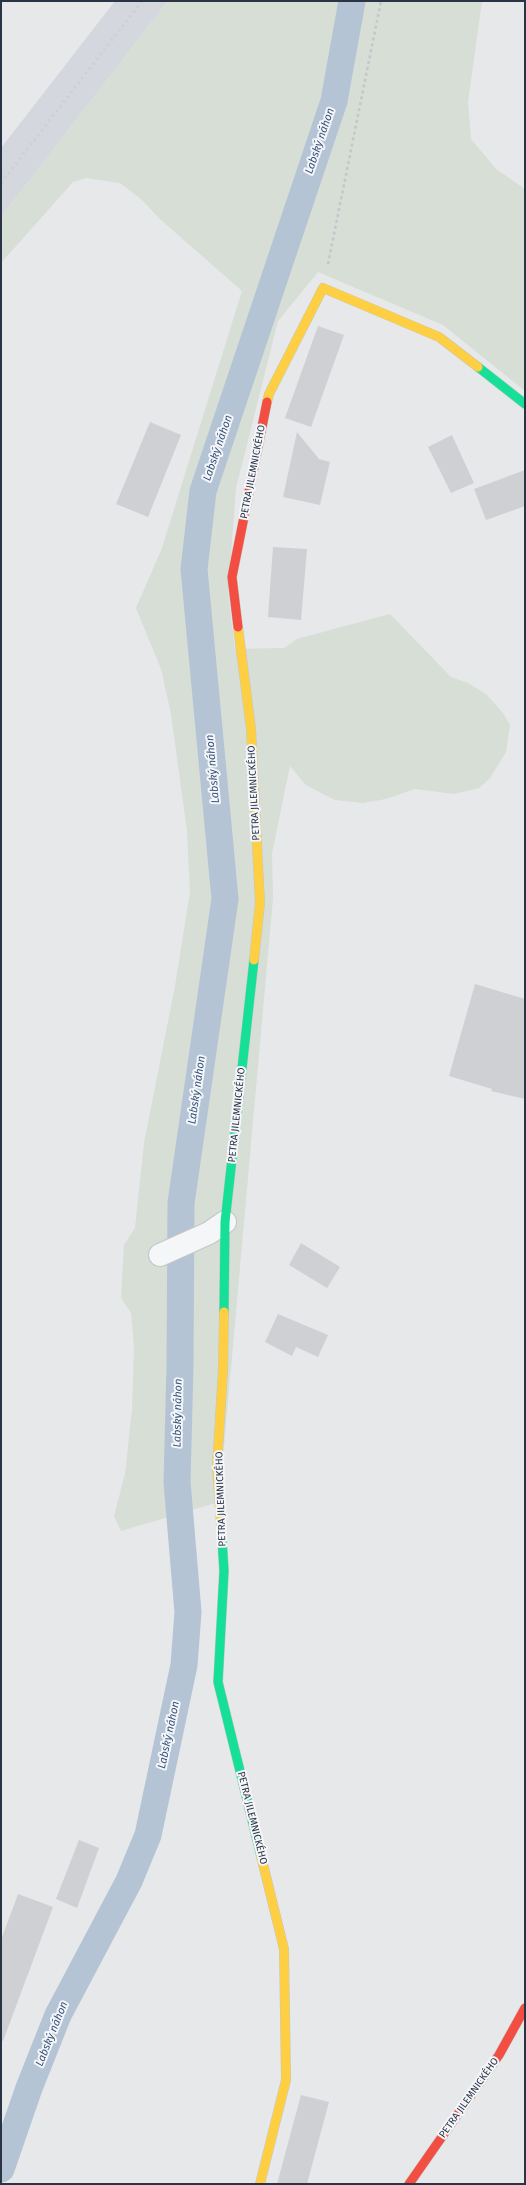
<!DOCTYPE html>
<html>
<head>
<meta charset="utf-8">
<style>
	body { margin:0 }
	#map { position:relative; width:526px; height:2185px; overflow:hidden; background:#e6e8ea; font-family:"Fira Sans",sans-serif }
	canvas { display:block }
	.frame { position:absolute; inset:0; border:2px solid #2b3445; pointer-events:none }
</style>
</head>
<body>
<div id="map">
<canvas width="526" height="2185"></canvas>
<div class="frame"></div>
</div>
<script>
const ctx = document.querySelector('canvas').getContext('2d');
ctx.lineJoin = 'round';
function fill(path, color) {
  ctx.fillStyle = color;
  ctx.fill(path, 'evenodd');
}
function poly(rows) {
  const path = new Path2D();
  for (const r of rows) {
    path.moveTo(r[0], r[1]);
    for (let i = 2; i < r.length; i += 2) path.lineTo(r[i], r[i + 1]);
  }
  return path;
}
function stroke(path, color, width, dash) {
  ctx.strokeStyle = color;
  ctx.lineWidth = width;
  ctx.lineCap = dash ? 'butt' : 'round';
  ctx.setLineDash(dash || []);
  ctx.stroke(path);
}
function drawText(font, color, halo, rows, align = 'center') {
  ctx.font = font + ' "Fira Sans",sans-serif';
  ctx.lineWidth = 4;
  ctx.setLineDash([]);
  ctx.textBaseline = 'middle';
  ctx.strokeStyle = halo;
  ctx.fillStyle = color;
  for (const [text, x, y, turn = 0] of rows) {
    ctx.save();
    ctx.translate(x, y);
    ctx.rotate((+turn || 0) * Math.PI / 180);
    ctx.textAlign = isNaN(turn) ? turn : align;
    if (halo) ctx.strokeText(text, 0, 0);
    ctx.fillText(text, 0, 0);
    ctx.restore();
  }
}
fill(poly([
	[115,1,168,1,1,217,1,148]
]), '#d4d7dd');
fill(poly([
	[168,1,482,1,468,102,471,139,496,169,525,189,525,391,443,325,318,272,278,321,236,488,228,593,235,649,284,648,297,639,390,614,451,677,468,683,486,694,503,713,510,725,506,752,490,778,479,788,454,794,415,789,386,799,363,803,335,800,306,785,290,766,272,853,273,898,219,1502,121,1531,114,1516,125,1474,132,1409,134,1347,131,1313,121,1298,124,1245,135,1228,144,1143,175,986,190,892,187,831,171,714,161,669,136,608,162,548,242,291,161,220,141,199,120,183,86,178,73,182,1,263,1,217]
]), '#d6ded6');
stroke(poly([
	[1,2169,29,2088,58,2015,129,1881,148,1835,184,1665,188,1612,177,1482,180,1366,181,1203,225,899,194,569,203,491,334,101,352,1]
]), '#b4c4d5', 27);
fill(poly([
	[318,326,344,335,311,427,285,418],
	[150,422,181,435,148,517,116,504],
	[297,432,319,459,330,462,320,505,283,497],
	[452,435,474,483,451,493,428,447],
	[525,470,525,506,486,520,474,489],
	[273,547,307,549,301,620,268,617],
	[475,984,525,999,525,1099,491,1091,492,1089,449,1076],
	[301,1243,340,1267,327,1288,289,1265],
	[278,1314,328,1335,318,1357,296,1347,292,1356,265,1342],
	[79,1840,99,1848,77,1908,56,1899],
	[18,1894,53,1907,3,2041,1,2040,1,1940],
	[301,2095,329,2102,307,2184,277,2184]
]), '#ced0d3');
const street = poly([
	[160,1255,209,1233,225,1222]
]);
const fast = poly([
	[478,367,525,404],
	[224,1312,225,1222,254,960],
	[222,1539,224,1571,218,1682,261,1856]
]);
const slow = poly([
	[267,402,269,394,323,288,439,337,478,367],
	[238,627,251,729,260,903,254,960],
	[222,1539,217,1466,223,1370,224,1312],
	[260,2184,286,2080,284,1949,261,1856]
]);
const jam = poly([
	[238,627,232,577,267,402],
	[409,2184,499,2055,525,2008]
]);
stroke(street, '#c4c6c8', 24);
stroke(fast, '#c4c6c8', 10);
stroke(slow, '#c4c6c8', 10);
stroke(jam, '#c4c6c8', 10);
stroke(poly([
	[328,264,381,1]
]), '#c5c6ca', 2.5, [3, 3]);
stroke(street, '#f5f6f7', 22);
stroke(fast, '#16e098', 9);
stroke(slow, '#ffcf43', 9);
stroke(jam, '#f24e42', 9);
stroke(poly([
	[1,183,142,1]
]), '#cecfd2', 3, [2, 4]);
drawText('10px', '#2b3445', '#f4f6f9', [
	["PETRA JILEMNICKÉHO",253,472,-79],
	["PETRA JILEMNICKÉHO",254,793,-93],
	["PETRA JILEMNICKÉHO",237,1115,-84],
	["PETRA JILEMNICKÉHO",221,1499,-92],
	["PETRA JILEMNICKÉHO",252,1818,76],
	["PETRA JILEMNICKÉHO",469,2098,-55]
]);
drawText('italic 11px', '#34527a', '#f4f6f9', [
	["Labský náhon",320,141,-71],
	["Labský náhon",218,448,-71],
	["Labský náhon",213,769,-95],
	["Labský náhon",197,1090,-82],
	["Labský náhon",178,1413,-89],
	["Labský náhon",169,1735,-78],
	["Labský náhon",52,2034,-68]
]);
</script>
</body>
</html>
